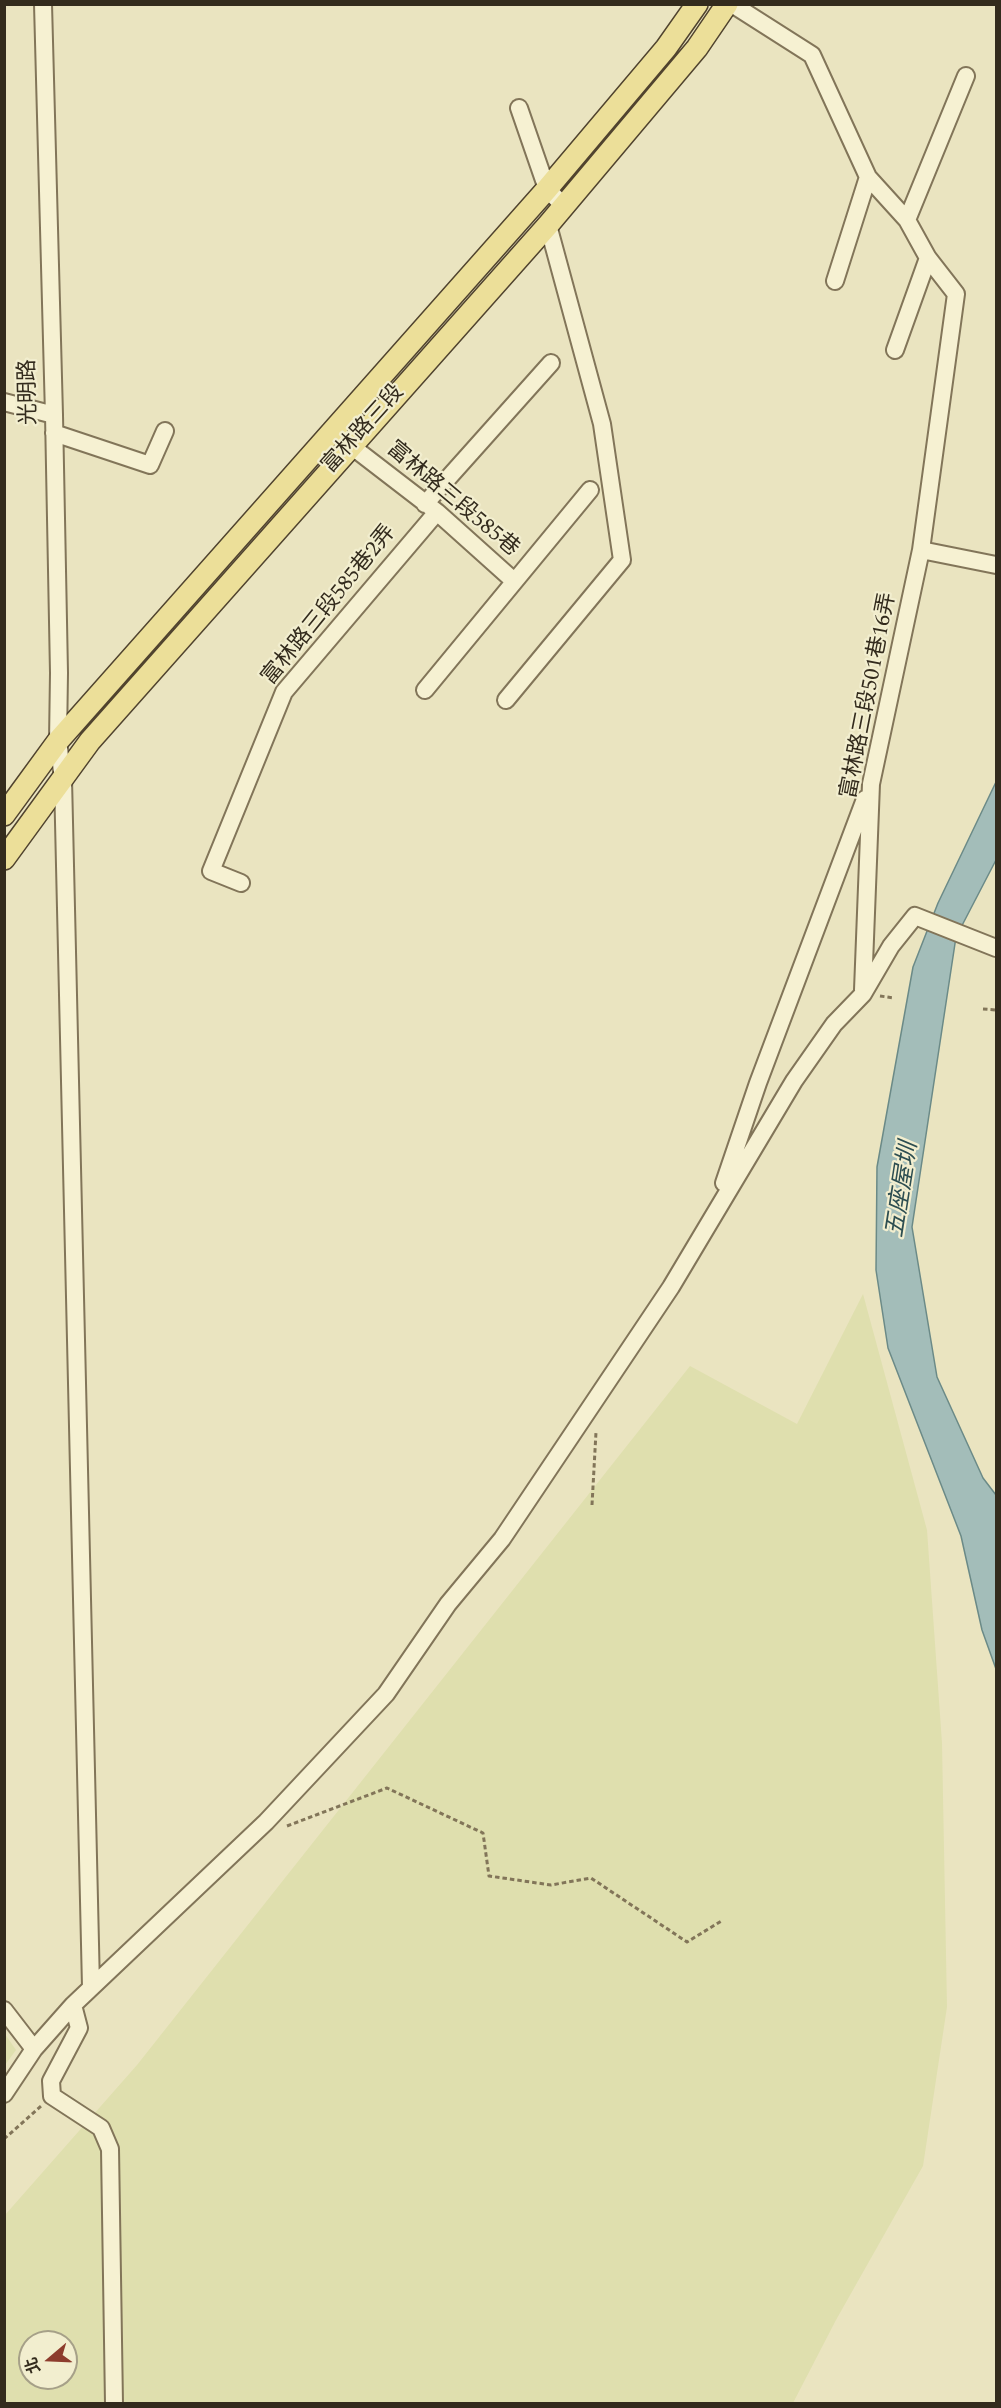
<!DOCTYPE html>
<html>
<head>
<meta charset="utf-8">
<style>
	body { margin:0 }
	#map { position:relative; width:1001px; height:2408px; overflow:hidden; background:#eae4c0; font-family:Spectral,"Noto Sans TC",serif }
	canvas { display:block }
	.frame { position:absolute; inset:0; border:6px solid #332b1d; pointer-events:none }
	.north { position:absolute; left:18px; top:2330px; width:60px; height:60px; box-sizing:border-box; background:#f2eecf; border:2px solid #a6a088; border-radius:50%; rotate:251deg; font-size:16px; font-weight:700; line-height:24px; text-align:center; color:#332b1d }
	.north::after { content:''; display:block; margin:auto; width:21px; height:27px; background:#8d3c2d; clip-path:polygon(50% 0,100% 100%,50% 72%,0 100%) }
</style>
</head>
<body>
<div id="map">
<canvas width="1001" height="2408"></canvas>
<div class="frame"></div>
<div class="north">北</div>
</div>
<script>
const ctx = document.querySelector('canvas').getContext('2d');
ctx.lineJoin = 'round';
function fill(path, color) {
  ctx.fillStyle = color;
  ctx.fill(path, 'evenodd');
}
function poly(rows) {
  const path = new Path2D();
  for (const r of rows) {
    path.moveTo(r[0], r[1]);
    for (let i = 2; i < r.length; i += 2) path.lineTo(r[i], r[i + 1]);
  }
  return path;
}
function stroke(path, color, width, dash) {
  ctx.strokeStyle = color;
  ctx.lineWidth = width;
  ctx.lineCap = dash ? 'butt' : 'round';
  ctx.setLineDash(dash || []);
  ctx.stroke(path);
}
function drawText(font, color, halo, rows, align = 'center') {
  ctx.font = font + ' Spectral,"Noto Sans TC",serif';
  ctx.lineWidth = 4.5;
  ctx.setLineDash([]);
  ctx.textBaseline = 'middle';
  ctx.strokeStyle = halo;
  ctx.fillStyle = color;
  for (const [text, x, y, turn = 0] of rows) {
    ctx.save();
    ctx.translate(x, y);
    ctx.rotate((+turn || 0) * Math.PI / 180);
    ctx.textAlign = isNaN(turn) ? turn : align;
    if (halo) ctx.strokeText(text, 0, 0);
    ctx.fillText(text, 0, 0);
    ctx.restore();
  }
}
fill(poly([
	[863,1294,927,1530,942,1743,947,2007,923,2166,836,2320,793,2403,5,2404,5,2215,137,2065,690,1366,797,1424],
	[30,2342,66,2342,66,2378,30,2378],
	[5,2034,16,2050,5,2065,4,2065]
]), '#dfdfae');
const water = poly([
	[996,782,996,860,956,937,912,1227,937,1377,983,1478,996,1495,996,1669,982,1630,961,1536,888,1348,876,1270,877,1167,913,967,938,903,996,782]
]);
fill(water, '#a3bdb9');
stroke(water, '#6b8a87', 1.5);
const minor = poly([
	[43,4,54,415,59,673,58,741,63,779,91,1987],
	[732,4,812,55,868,177,907,220,928,258,956,294,921,550,871,784,863,990],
	[519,108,547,189,564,206],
	[907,220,966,76],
	[835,281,868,177],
	[895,350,928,258],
	[4,402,54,415],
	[333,429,350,445,437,512,514,581],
	[54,433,150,465,165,431],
	[425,504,551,363],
	[921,550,996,565],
	[425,690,590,490],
	[506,700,622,560,602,424,548,225],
	[241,883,211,871,284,692,437,512],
	[724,1183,758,1083,865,799],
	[73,2005,79,2028,51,2081,52,2096,101,2128,110,2149,114,2404],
	[4,2010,34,2049],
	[4,2094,34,2049,73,2005,266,1822,386,1694,448,1604,502,1539,671,1287,794,1081,834,1024,863,994,891,946,915,916,996,948]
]);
const major = poly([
	[4,815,58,741,547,189,666,48,697,4],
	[4,859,90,741,548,225,697,48,727,4]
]);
stroke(minor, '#827559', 20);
stroke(major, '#50432e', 24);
stroke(poly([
	[880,996,894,998],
	[983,1009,996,1010],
	[592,1505,596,1432],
	[287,1826,387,1788,483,1833,489,1876,551,1885,591,1878,687,1942,723,1920],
	[4,2139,41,2106]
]), '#827559', 3, [4.5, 3]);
stroke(minor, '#f6f1d2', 16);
stroke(major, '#ecdf99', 21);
drawText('22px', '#332b1d', '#f2eecf', [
	["光明路",30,392,-91],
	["富林路三段",364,430,-48],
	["富林路三段585巷",452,500,40],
	["富林路三段585巷2弄",330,606,-51],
	["富林路三段501巷16弄",870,696,-79]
]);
drawText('italic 24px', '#2d4e51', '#f2eecf', [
	["五座屋圳",904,1190,-81]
]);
</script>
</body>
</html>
